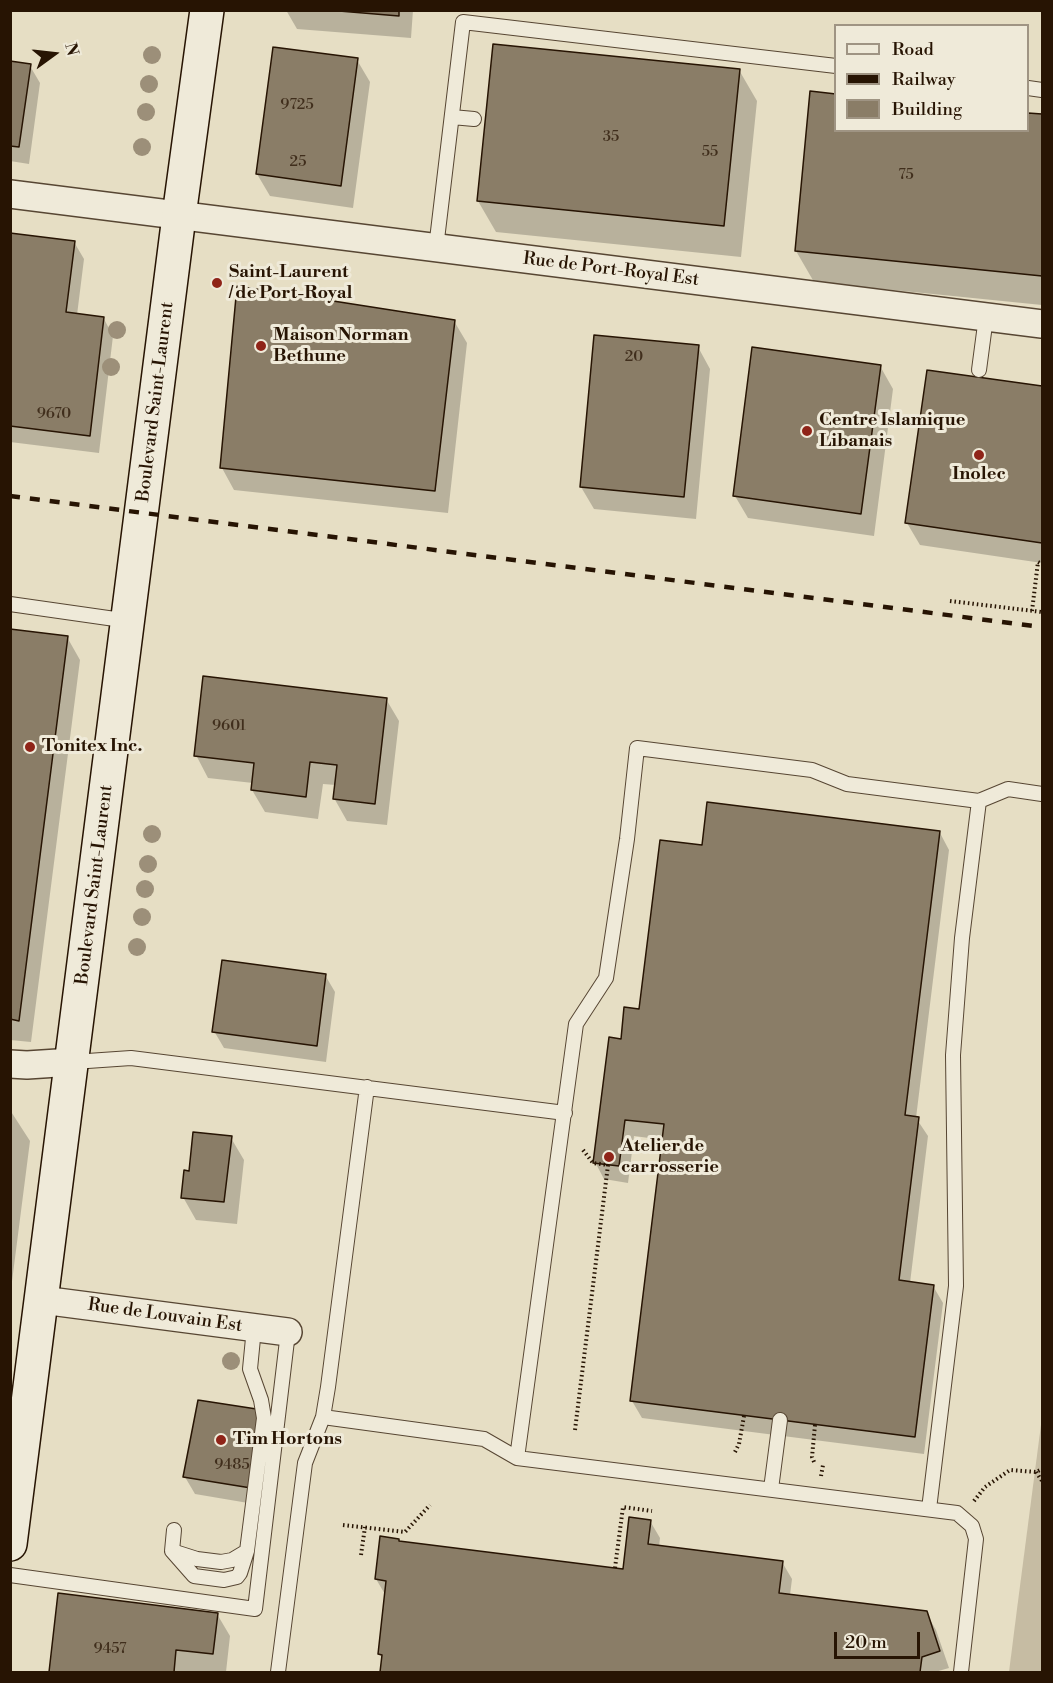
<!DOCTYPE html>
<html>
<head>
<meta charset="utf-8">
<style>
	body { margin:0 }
	#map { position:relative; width:1053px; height:1683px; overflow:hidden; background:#e6dec4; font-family:"Libre Bodoni",serif }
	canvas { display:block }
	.frame { position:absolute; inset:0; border:12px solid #271403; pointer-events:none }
	.legend { position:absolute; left:834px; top:24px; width:195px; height:108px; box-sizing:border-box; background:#efead9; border:2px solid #9f9483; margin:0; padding:8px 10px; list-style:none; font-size:18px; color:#271403 }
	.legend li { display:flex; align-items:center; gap:12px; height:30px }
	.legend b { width:30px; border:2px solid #9f9483 }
	.north { position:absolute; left:24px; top:24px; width:60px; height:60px; -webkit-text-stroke:4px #efead9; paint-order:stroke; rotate:75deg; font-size:16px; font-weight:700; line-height:24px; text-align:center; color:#271403 }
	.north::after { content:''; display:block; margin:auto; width:21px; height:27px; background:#271403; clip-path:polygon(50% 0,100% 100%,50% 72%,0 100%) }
	.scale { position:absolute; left:834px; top:1632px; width:86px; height:27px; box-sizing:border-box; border:3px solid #271403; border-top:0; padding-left:8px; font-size:18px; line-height:21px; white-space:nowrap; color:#271403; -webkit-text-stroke:4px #efead9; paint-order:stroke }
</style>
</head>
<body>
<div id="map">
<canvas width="1053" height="1683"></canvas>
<div class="frame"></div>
<ul class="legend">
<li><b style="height:8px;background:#efead9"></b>Road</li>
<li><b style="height:8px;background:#271403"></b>Railway</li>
<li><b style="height:16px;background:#8a7d67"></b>Building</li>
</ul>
<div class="north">N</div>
<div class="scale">20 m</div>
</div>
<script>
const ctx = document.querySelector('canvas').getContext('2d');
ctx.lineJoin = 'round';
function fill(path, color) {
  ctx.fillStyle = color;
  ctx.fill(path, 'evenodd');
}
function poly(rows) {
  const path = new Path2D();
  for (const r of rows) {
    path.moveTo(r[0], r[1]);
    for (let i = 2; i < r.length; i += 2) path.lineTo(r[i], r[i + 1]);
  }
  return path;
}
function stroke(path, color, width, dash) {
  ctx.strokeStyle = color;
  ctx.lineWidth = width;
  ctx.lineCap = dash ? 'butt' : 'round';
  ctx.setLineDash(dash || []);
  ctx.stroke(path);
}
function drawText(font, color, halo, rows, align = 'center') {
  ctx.font = font + ' "Libre Bodoni",serif';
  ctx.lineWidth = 6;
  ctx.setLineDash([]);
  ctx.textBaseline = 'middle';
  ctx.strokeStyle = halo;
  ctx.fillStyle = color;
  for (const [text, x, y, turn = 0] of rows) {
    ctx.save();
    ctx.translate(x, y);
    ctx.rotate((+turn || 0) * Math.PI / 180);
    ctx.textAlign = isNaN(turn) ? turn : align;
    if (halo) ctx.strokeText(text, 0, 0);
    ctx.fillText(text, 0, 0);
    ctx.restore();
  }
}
fill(poly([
	[1042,1417,1042,1672,1009,1672,1017,1609]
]), '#c6bca3');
fill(poly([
	[286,10,413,10,411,38,297,29],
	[357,60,370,82,353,208,270,196,257,174],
	[10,63,30,66,40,83,29,164,10,161],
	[739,70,757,101,741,257,496,232,478,201],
	[1028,114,1042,116,1042,305,814,282,796,251,836,130,1028,130],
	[10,234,74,242,84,259,77,315,104,319,113,336,99,453,10,442],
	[454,321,467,343,448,513,234,490,222,468],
	[698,347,710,369,696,519,594,509,581,487],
	[880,366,893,389,874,536,748,518,735,496],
	[928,371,1042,388,1042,563,920,545,907,523],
	[10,630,67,637,80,660,31,1042,10,1040],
	[386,699,399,721,387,825,347,821,334,798,336,785,323,784,318,819,265,812,252,790,253,783,208,778,196,755],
	[940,833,949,850,916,1118,928,1136,910,1283,933,1286,943,1303,924,1454,642,1418,632,1401,664,1140,634,1136,628,1183,604,1179,595,1162,622,1040,640,1010,703,847],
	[325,975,335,992,326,1062,224,1048,214,1031],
	[10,1110,30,1141,10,1297],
	[231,1138,244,1160,237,1224,196,1220,183,1197,190,1173],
	[262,1411,271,1428,260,1505,195,1494,185,1477],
	[650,1521,660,1538,659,1547,782,1562,792,1579,790,1595,926,1613,936,1630,949,1668,935,1672,382,1672,383,1660,379,1653,386,1596,376,1579,398,1540,400,1543,624,1571],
	[60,1595,217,1614,230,1636,226,1672,50,1672]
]), '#0003');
const building = poly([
	[327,10,399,10,399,16,327,10],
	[493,44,740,69,724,226,477,201,493,44],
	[273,47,358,58,341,186,256,174,273,47],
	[10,61,31,64,19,147,10,146,10,61],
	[810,91,836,94,836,130,1028,130,1028,113,1042,114,1042,276,795,251,810,91],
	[10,233,75,241,66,312,104,317,90,436,10,426,10,233],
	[237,286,455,320,435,491,220,468,237,286],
	[594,335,699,345,684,497,580,487,594,335],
	[752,347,881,365,861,514,733,496,752,347],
	[927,370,1042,386,1042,543,905,523,927,370],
	[10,629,68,636,19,1021,10,1019,10,629],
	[203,676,387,698,375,804,333,799,337,765,310,762,306,797,251,790,254,763,194,756,203,676],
	[707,802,940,831,905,1115,919,1117,899,1280,934,1285,915,1437,630,1401,664,1124,625,1120,619,1166,593,1163,609,1037,621,1039,624,1007,639,1009,660,840,702,845,707,802],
	[222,960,326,974,317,1046,212,1032,222,960],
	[193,1132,232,1136,224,1202,181,1198,184,1170,189,1171,193,1132],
	[198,1400,263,1410,251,1488,183,1477,198,1400],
	[629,1517,651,1520,648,1544,783,1561,779,1593,927,1611,940,1651,922,1657,920,1672,380,1672,382,1655,378,1654,386,1581,375,1579,380,1536,399,1539,399,1541,623,1569,629,1517],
	[58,1593,218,1613,213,1654,176,1650,174,1672,49,1672,58,1593]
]);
fill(building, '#8a7d67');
stroke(building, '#271403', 1.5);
const service = poly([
	[1028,88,1042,90],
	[452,117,474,119],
	[436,248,463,22,836,66],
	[979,370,986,317],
	[10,604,129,621],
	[73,1062,131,1058,565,1113],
	[323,1417,484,1439,517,1458,957,1513,972,1526,976,1539,961,1672],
	[517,1458,576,1024,606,978,627,839,637,748,812,770,847,784,979,801,1008,789,1042,794],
	[771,1489,780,1420],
	[929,1509,956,1286,953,1055,962,938,979,801],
	[174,1530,172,1551,194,1576,224,1580,237,1577,240,1573,247,1551,264,1418,261,1400,250,1369,254,1328],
	[172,1551,197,1559,221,1562,232,1560,247,1551],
	[10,1575,255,1609,288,1332],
	[278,1672,305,1463,323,1417,328,1387,367,1087]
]);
const minor = poly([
	[10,194,1042,324],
	[10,1064,27,1065,73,1062],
	[42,1300,288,1332]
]);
const secondary = poly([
	[10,1544,179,216,207,10]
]);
stroke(service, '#574633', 16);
stroke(minor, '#574633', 30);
stroke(secondary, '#271403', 36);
stroke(poly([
	[950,601,1042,612],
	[1032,611,1038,562,1042,564],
	[575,1430,608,1165,593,1163,583,1150],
	[735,1452,739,1444,744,1416],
	[814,1462,812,1457,815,1425],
	[1036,1472,1042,1481],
	[821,1476,823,1465],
	[974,1501,985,1487,1010,1470,1036,1472,1042,1469],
	[343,1525,405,1532,430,1505],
	[361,1555,365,1527],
	[615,1568,623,1507,652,1511]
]), '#271403', 4, [1.5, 3]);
stroke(service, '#efead9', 14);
stroke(minor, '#efead9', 27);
stroke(secondary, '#efead9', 33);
stroke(poly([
	[10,496,1042,627]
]), '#271403', 4.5, [10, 10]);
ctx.fillStyle = '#9c8f79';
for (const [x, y] of [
	[152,55],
	[149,84],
	[146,112],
	[142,147],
	[117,330],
	[111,367],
	[152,834],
	[148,864],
	[145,889],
	[142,917],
	[137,947],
	[231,1361]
]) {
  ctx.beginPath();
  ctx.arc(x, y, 9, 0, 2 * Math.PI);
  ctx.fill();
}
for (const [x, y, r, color] of [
	[217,283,6,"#8f2418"],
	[261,346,6,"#8f2418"],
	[807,431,6,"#8f2418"],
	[979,455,6,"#8f2418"],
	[30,747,6,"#8f2418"],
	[609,1157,6,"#8f2418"],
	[221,1440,6,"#8f2418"]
]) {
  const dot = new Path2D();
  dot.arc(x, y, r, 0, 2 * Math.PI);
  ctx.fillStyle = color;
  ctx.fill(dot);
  stroke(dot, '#efead9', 2);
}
drawText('15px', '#402e1c', null, [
	["9725",297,105],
	["35",611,137],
	["55",710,152],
	["25",298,162],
	["75",906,175],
	["20",634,357],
	["9670",54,414],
	["9601",229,726],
	["9485",232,1465],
	["9457",110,1649]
]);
drawText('18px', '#271403', '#efead9', [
	["Rue de Port-Royal Est",611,270,7],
	["Boulevard Saint-Laurent",156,402,-83],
	["Boulevard Saint-Laurent",95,885,-83],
	["Rue de Louvain Est",165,1316,8]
]);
drawText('bold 18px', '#271403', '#efead9', [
	["Saint-Laurent",229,273],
	["/ de Port-Royal",229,294],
	["Maison Norman",273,336],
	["Bethune",273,357],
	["Centre Islamique",819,421],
	["Libanais",819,442],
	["Inolec",979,475,"center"],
	["Tonitex Inc.",42,747],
	["Atelier de",621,1147],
	["carrosserie",621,1168],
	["Tim Hortons",233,1440]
], 'left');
</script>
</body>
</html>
